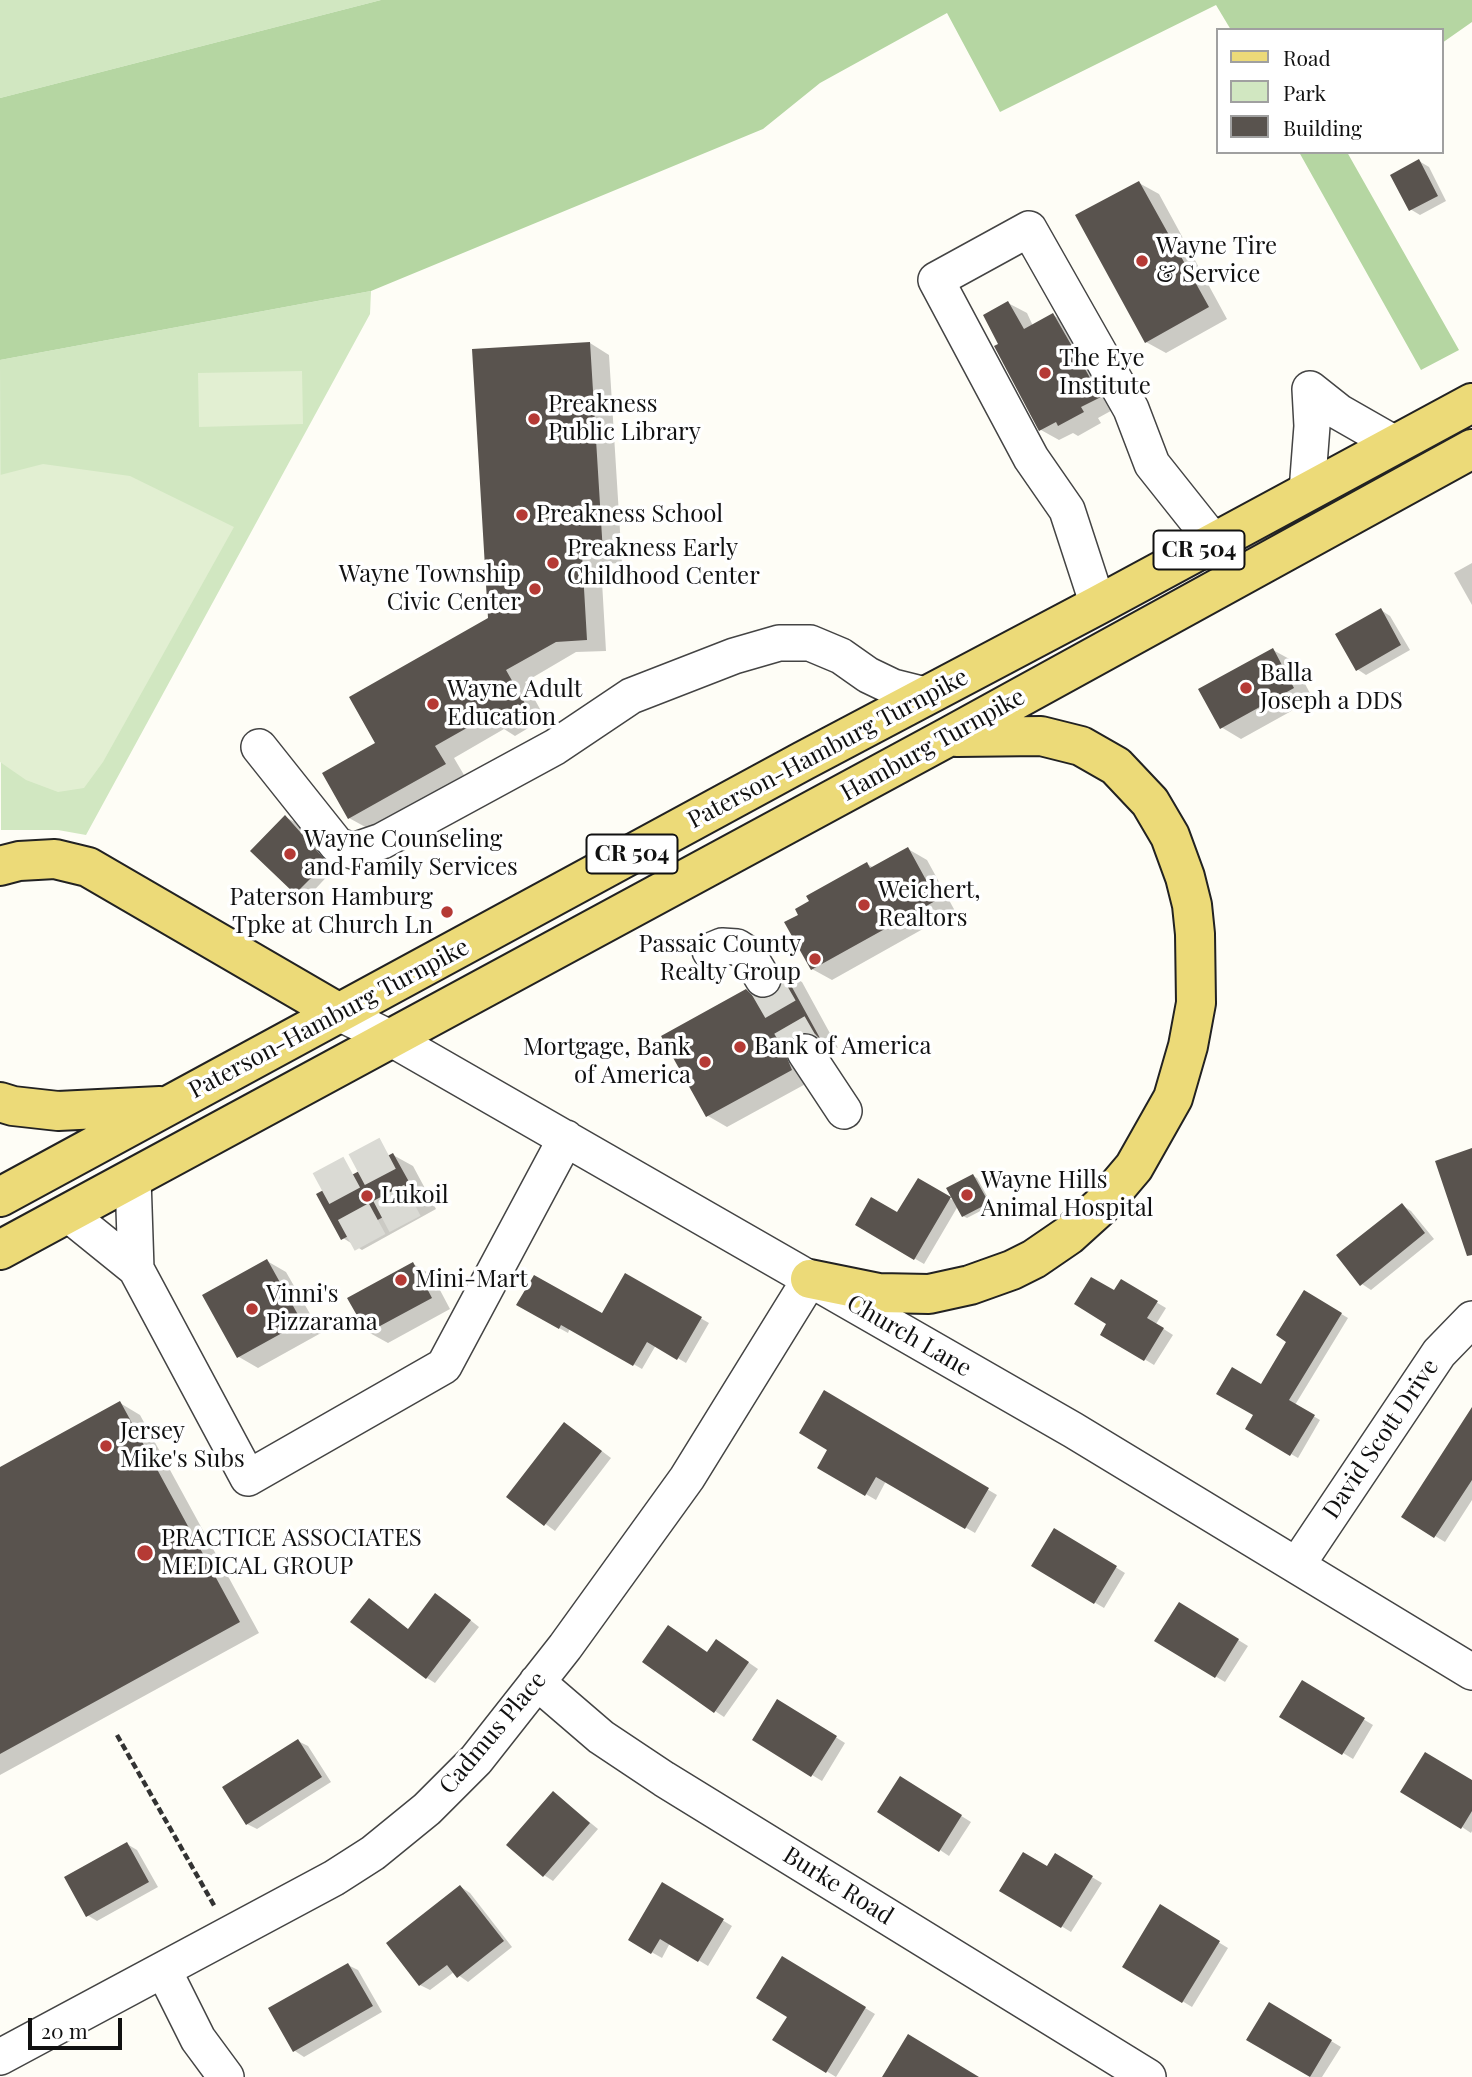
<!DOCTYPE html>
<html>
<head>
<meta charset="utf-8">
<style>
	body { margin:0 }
	#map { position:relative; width:1472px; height:2077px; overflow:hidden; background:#fefdf6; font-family:"Playfair Display",serif }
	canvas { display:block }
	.legend { position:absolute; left:1216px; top:28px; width:228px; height:126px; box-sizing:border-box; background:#fff; border:2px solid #a0a0a0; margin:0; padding:9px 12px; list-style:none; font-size:21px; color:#111 }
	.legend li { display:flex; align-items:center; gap:14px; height:35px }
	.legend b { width:35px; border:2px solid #a0a0a0 }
	.scale { position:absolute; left:28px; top:2018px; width:94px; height:32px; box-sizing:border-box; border:4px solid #111; border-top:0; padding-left:9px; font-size:21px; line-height:24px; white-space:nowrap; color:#111; -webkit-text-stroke:5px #fff; paint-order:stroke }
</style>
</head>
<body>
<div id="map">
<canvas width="1472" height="2077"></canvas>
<ul class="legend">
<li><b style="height:9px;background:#ecda78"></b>Road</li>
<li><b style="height:19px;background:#d1e7c1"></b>Park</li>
<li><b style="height:19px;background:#59534e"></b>Building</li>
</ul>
<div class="scale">20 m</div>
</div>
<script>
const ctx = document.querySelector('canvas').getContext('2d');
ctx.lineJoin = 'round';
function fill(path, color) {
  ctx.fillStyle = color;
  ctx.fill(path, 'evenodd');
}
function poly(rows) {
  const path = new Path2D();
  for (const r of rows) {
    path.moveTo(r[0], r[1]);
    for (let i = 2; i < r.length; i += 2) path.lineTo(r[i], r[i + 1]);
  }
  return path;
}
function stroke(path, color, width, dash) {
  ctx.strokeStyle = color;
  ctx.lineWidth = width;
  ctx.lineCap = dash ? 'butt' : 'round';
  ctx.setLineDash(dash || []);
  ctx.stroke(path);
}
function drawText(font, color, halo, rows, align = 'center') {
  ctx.font = font + ' "Playfair Display",serif';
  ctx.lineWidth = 7;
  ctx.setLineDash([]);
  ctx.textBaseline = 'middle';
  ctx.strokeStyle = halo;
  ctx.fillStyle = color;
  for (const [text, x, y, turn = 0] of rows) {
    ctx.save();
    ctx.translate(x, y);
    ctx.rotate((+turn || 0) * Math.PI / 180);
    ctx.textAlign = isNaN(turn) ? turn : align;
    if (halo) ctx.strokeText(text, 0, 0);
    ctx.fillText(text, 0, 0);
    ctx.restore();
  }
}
fill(poly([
	[0,0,381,0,0,98],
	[371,291,370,314,86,835,58,830,1,830,0,360]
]), '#d1e7c1');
fill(poly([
	[381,0,1472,0,1472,22,1442,43,1442,30,1231,30,1216,5,1000,112,947,13,820,83,763,129,371,291,0,360,0,98],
	[1299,152,1347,152,1459,350,1421,370]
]), '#b5d6a2');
fill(poly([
	[302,371,303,424,199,427,198,373],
	[43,464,130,476,234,527,103,762,84,788,58,792,26,780,0,762,0,475]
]), '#e2efd2');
fill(poly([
	[1419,161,1429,167,1446,201,1420,215,1410,209],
	[1139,183,1159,194,1227,319,1166,353,1146,342],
	[1008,303,1027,313,1033,326,1053,315,1072,326,1118,407,1098,418,1101,423,1078,436,1073,433,1059,440,1041,430,1001,344],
	[590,343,609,355,622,563,601,564,606,651,576,652,525,682,545,718,515,736,504,729,454,758,464,775,369,829,349,818,378,744,490,619],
	[1472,563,1472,605,1454,573],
	[1381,610,1390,616,1410,650,1366,675,1357,669],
	[1273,650,1293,661,1313,699,1241,739,1221,727],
	[285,817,295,822,335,868,306,899,296,893,252,851],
	[908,849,927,860,955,911,832,980,812,969,800,915,867,864,874,868],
	[783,972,802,982,838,1048,825,1042,813,1046,811,1081,727,1127,708,1116,746,991,762,1000,774,998,783,989],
	[393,1155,413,1166,436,1209,362,1250,343,1238],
	[973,1176,977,1178,992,1205,967,1218,963,1216,958,1206,924,1264,857,1225,897,1214,918,1180,956,1202],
	[1402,1205,1411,1211,1434,1239,1371,1290,1362,1284],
	[267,1261,286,1272,321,1333,258,1368,239,1357,204,1296],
	[413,1264,432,1275,450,1309,388,1343,368,1332],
	[626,1275,709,1323,686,1363,656,1345,642,1369,570,1328,568,1333,518,1305,603,1315],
	[1122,1282,1166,1308,1156,1324,1173,1335,1154,1365,1103,1334,1109,1324],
	[1305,1292,1348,1318,1295,1405,1320,1420,1298,1458,1247,1429,1255,1415,1262,1386,1289,1341],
	[824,1393,997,1495,975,1533,886,1481,876,1500,819,1467,829,1449],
	[120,1403,140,1415,259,1633,0,1775,0,1469],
	[574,1430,611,1458,555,1531,508,1496],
	[1472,1437,1472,1500,1445,1542,1404,1517],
	[1055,1530,1125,1573,1104,1608,1033,1566],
	[445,1600,479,1627,435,1683,427,1678,409,1630],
	[1180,1604,1248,1646,1225,1682,1157,1641],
	[726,1647,758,1669,724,1717,715,1711,708,1653],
	[1303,1683,1373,1725,1353,1759,1282,1716],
	[778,1701,845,1743,822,1781,754,1740],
	[298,1741,308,1746,331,1782,257,1829,247,1824],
	[1472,1782,1472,1831,1471,1833,1462,1827],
	[910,1784,971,1822,949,1856,940,1850],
	[554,1793,598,1829,553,1881,544,1875],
	[127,1844,137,1850,158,1887,97,1921,87,1915],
	[1056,1856,1102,1883,1071,1932,1002,1890,1048,1869],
	[663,1884,732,1926,708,1966,670,1943,662,1958,630,1940],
	[461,1887,470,1893,512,1947,468,1982,454,1972,430,1990,420,1985],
	[1161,1907,1228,1948,1192,2007,1124,1966],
	[783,1958,875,2014,836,2077,774,2039,789,2016],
	[348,1965,358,1970,382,2012,304,2057,295,2051],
	[1270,2004,1341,2047,1322,2077,1311,2077,1248,2039]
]), '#0003');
fill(poly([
	[1419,159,1438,196,1409,211,1390,175],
	[1139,181,1209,307,1145,343,1075,215],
	[1008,301,1024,329,1053,313,1101,397,1081,407,1084,412,1058,426,1056,422,1039,431,994,346,998,344,983,315],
	[590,342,603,553,582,554,587,640,556,642,506,670,527,707,494,726,488,716,435,746,446,764,348,819,322,773,375,743,349,697,488,618,472,349],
	[1381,608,1401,645,1356,671,1335,634],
	[1273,648,1294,688,1220,729,1198,689],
	[285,815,327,862,295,894,250,851],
	[908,847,937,900,811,970,784,922,798,915,795,909,809,901,806,896,867,862,870,868],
	[782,969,821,1040,815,1034,804,1032,793,1036,787,1044,785,1053,792,1070,706,1117,661,1036,746,989,754,997,764,999,773,997,781,988],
	[1472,1148,1472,1255,1467,1256,1435,1161],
	[393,1153,418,1198,341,1240,316,1194],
	[973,1174,989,1203,962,1217,946,1188],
	[918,1178,951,1197,914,1260,855,1225,871,1197,897,1212],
	[1402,1203,1425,1233,1360,1286,1336,1255],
	[267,1259,302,1322,237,1358,202,1295],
	[413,1262,432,1298,367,1333,347,1298],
	[625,1273,702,1317,677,1360,647,1342,633,1366,561,1325,559,1329,516,1305,534,1275,602,1313],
	[1091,1277,1114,1290,1121,1279,1158,1301,1147,1318,1164,1328,1144,1361,1100,1335,1106,1324,1074,1304],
	[1304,1290,1342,1313,1289,1400,1315,1415,1290,1456,1245,1429,1253,1415,1216,1394,1232,1367,1261,1384,1286,1342,1276,1335],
	[824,1390,989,1488,965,1529,876,1477,865,1496,817,1468,827,1450,799,1433],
	[120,1401,240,1622,0,1754,0,1467],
	[1472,1407,1472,1480,1434,1538,1401,1517],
	[564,1422,602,1451,544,1526,506,1497],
	[1054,1528,1117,1566,1094,1604,1031,1566],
	[435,1593,471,1620,426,1679,350,1622,369,1598,408,1629],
	[1179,1602,1239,1639,1215,1678,1154,1641],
	[668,1625,707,1652,716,1639,749,1662,714,1713,642,1662],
	[1302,1680,1365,1718,1342,1755,1279,1717],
	[777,1699,837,1736,811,1777,752,1740],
	[298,1739,322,1777,246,1825,222,1787],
	[1425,1752,1472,1780,1472,1811,1461,1829,1400,1792],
	[900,1776,962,1815,939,1852,877,1812],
	[553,1791,590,1823,543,1877,506,1845],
	[127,1842,149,1882,86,1917,64,1877],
	[1023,1852,1047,1866,1055,1853,1093,1876,1061,1928,999,1891],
	[662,1882,724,1919,698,1962,660,1939,651,1954,628,1940],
	[460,1885,504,1941,457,1978,447,1965,419,1986,386,1943],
	[1160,1904,1220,1941,1182,2003,1122,1967],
	[782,1956,866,2007,826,2073,772,2040,787,2017,756,1998],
	[348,1963,373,2006,293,2052,268,2008],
	[1269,2002,1332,2040,1310,2077,1246,2040],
	[908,2034,979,2077,882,2077]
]), '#59534e');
stroke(poly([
	[763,979,805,1052],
	[364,1146,413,1239],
	[328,1165,378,1257]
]), '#dadad4', 35, [35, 18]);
const minor = poly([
	[1307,491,1312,426,1310,389,1339,412,1395,444],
	[1098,605,1067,510,1031,458,936,280,1029,229,1131,409,1152,464,1214,542],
	[259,747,337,845,353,851,382,841,555,747,631,696,734,656,779,643,810,643,841,656,868,675,893,687,925,695],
	[710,951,722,946,737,947,748,954,763,979],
	[339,1013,392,1039,1073,1430,1472,1672],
	[805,1052,844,1111],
	[68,1214,136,1269,133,1178],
	[136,1269,248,1478,444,1366,566,1138],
	[1297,1565,1439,1353,1472,1319],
	[537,1682,601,1737,664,1779,1148,2077],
	[164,1971,198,2039,226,2077],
	[0,2057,334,1878,373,1853,427,1809,476,1760,565,1647,687,1478,810,1279]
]);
const major = poly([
	[0,866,19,861,55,859,88,867,339,1013],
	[0,1102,13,1106,58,1111,160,1106],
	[0,1197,803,761,1098,605,1472,403],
	[0,1250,948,737,1472,449],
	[810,1279,879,1293,929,1294,970,1285,1012,1270,1034,1259,1069,1235,1101,1206,1134,1167,1173,1098,1188,1046,1196,1003,1195,934,1192,905,1185,877,1170,836,1150,802,1116,766,1081,746,1041,736,957,737]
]);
stroke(minor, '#444', 38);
stroke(major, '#222', 42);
stroke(poly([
	[117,1735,215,1907]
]), '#333', 4.5, [7, 3.5]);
stroke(minor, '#fff', 35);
stroke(major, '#ecda78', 38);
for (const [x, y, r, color] of [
	[1142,261,7,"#b53a35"],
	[1045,373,7,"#b53a35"],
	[534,419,7,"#b53a35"],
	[522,515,7,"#b53a35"],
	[553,563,7,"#b53a35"],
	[535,589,7,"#b53a35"],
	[1246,688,7,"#b53a35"],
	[433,704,7,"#b53a35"],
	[290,854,7,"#b53a35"],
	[864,905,7,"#b53a35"],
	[447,912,7,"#b53a35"],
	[815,959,7,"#b53a35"],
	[740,1047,7,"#b53a35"],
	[705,1062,7,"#b53a35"],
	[967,1195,7,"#b53a35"],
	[367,1196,7,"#b53a35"],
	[401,1280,7,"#b53a35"],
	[252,1309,7,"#b53a35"],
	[106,1446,7,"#b53a35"],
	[145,1553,9,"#b53a35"]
]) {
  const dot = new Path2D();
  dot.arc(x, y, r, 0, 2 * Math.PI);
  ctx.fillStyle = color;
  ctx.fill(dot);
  stroke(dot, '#fff', 2.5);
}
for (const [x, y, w] of [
	[1199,550,91],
	[632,854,91]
]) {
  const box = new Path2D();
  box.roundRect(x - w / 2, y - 19.5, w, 39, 5);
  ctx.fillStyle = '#fff';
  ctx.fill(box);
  stroke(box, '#111', 2);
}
drawText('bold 23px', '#111', null, [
	["CR 504",1199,550],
	["CR 504",632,854]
]);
drawText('24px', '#111', '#fff', [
	["Wayne Tire",1156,247],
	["& Service",1156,275],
	["The Eye",1059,359],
	["Institute",1059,387],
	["Preakness",548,405],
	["Public Library",548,433],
	["Preakness School",536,515],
	["Preakness Early",567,549],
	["Childhood Center",567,577],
	["Wayne Township",521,575,"right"],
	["Civic Center",521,603,"right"],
	["Balla",1260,674],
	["Joseph a DDS",1260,702],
	["Wayne Adult",447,690],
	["Education",447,718],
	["Wayne Counseling",304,840],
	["and Family Services",304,868],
	["Weichert,",878,891],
	["Realtors",878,919],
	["Paterson Hamburg",433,898,"right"],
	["Tpke at Church Ln",433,926,"right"],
	["Passaic County",801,945,"right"],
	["Realty Group",801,973,"right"],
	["Bank of America",754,1047],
	["Mortgage, Bank",691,1048,"right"],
	["of America",691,1076,"right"],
	["Wayne Hills",981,1181],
	["Animal Hospital",981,1209],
	["Lukoil",381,1196],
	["Mini-Mart",415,1280],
	["Vinni's",266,1295],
	["Pizzarama",266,1323],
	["Jersey",120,1432],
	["Mike's Subs",120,1460],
	["PRACTICE ASSOCIATES",161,1539],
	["MEDICAL GROUP",161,1567]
], 'left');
drawText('24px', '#111', '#fff', [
	["Hamburg Turnpike",933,745,-29],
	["Paterson-Hamburg Turnpike",828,749,-28],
	["Paterson-Hamburg Turnpike",329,1019,-28],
	["Church Lane",909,1336,30],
	["David Scott Drive",1381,1439,-56],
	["Cadmus Place",493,1733,-50],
	["Burke Road",838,1886,32]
]);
</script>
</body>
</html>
